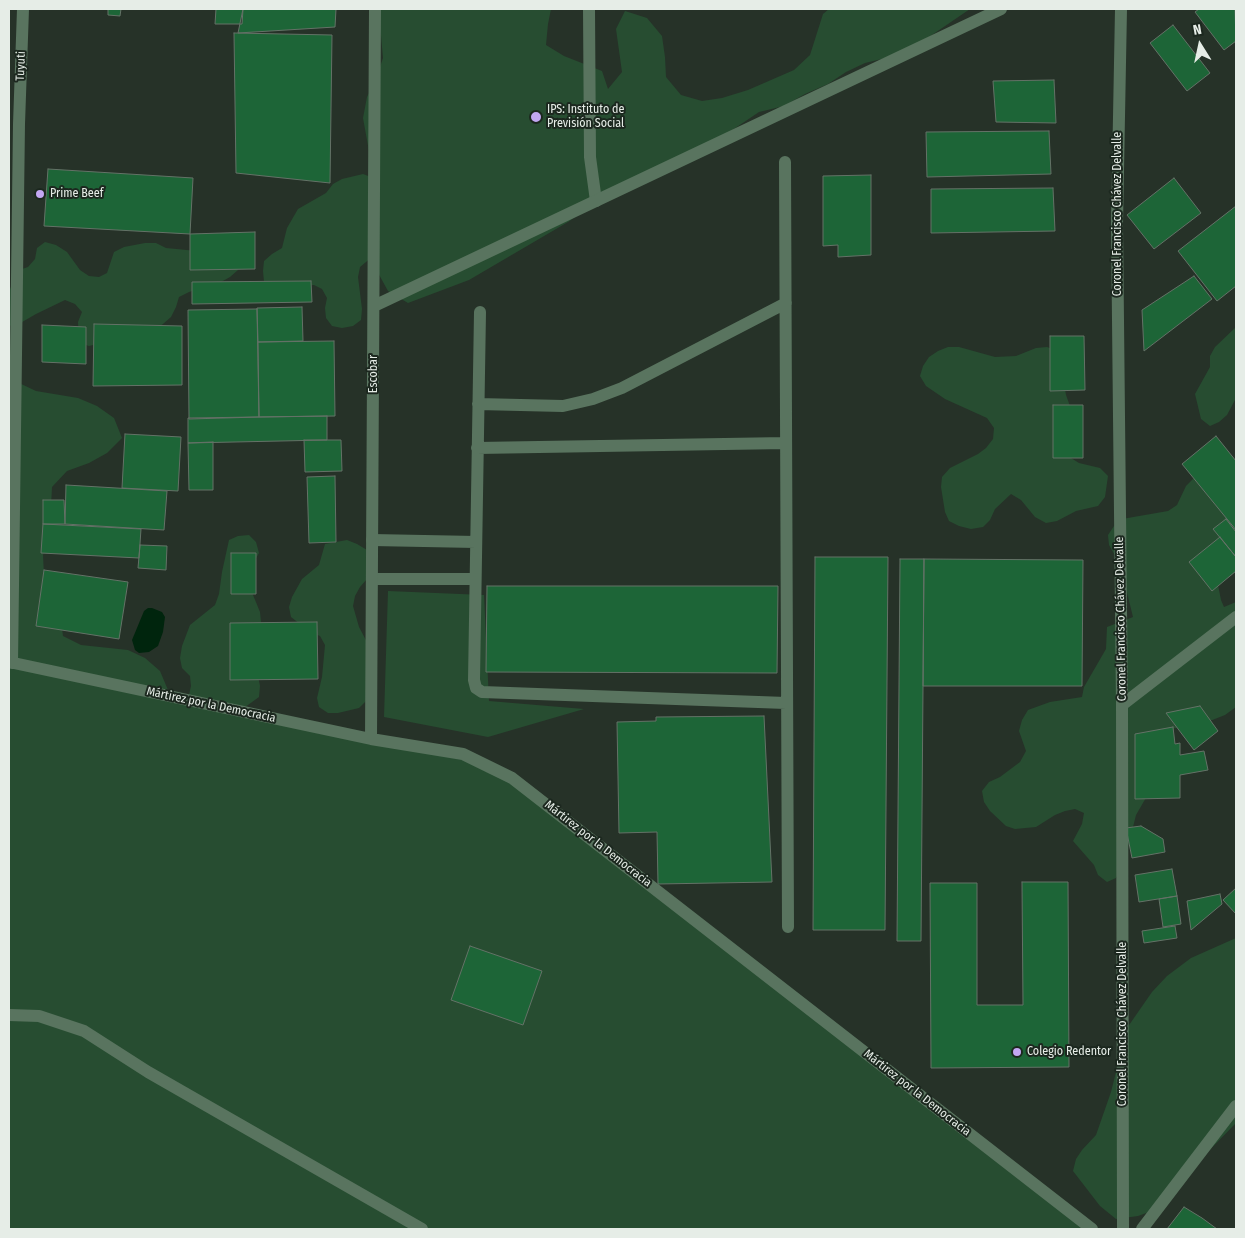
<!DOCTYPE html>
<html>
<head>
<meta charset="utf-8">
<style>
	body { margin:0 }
	#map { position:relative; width:1245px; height:1238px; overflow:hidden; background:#263228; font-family:"Fira Sans Condensed",sans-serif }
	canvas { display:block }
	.frame { position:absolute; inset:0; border:10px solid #e6ede7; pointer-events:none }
	.north { position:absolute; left:1175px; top:20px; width:50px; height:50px; -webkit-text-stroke:4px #1c281f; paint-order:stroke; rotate:350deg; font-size:14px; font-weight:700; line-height:20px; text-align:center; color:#e6ede7 }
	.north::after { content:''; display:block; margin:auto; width:18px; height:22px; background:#e6ede7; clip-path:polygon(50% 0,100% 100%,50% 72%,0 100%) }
</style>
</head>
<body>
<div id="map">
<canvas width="1245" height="1238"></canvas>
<div class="frame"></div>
<div class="north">N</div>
</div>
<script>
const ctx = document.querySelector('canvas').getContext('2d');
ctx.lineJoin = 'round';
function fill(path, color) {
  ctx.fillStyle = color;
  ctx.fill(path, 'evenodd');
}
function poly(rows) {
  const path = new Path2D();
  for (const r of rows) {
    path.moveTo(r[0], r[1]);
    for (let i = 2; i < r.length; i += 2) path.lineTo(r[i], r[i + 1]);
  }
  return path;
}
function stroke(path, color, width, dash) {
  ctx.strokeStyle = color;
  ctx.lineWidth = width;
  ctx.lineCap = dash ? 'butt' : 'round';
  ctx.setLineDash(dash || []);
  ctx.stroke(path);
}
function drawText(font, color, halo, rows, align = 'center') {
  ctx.font = font + ' "Fira Sans Condensed",sans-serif';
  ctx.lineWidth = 4;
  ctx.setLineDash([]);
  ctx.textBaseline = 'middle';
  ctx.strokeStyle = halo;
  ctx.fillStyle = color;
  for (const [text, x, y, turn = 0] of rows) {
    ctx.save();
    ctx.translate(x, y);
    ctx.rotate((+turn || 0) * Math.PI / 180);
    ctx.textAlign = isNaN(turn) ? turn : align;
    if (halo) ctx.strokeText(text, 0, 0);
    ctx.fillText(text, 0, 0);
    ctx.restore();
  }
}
fill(poly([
	[376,9,551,9,548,24,546,45,564,56,602,71,608,89,622,72,616,29,625,11,647,18,662,36,665,57,666,77,681,95,702,101,722,98,748,90,794,70,810,55,823,14,829,9,970,9,926,39,886,58,865,63,846,72,828,84,805,94,784,106,759,112,722,137,585,210,568,222,469,280,408,303,388,291,377,271,372,257,360,267,358,277,362,309,361,320,353,326,342,328,332,326,326,318,325,308,327,298,322,289,314,285,302,286,264,282,263,271,264,261,272,254,282,248,287,228,298,209,326,193,333,184,342,179,363,174,371,177,371,162,363,118,367,97,376,79,383,58,381,36],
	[45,242,56,245,67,252,80,270,89,276,99,277,107,273,114,252,124,247,145,243,156,243,166,248,197,251,235,260,238,270,230,277,221,282,189,292,179,297,176,307,171,317,156,330,89,346,79,343,78,322,82,312,75,304,65,300,36,314,17,325,9,326,9,291,19,270,28,267,35,259,37,248],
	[1236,327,1236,398,1227,415,1219,422,1210,426,1201,419,1195,394,1210,367,1210,356,1215,347],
	[948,347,959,347,995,357,1016,356,1036,348,1047,347,1058,351,1066,395,1070,406,1071,458,1079,463,1100,468,1108,476,1105,497,1098,506,1076,511,1057,521,1046,523,1035,517,1021,500,1011,494,995,509,990,520,983,527,971,529,959,526,949,521,945,512,941,487,942,477,950,468,978,454,986,448,993,439,994,428,987,418,945,399,926,386,920,376,923,366,929,357,938,351],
	[9,371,17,382,36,391,78,398,97,406,114,418,122,438,107,453,89,463,67,471,52,487,51,507,54,528,43,555,44,575,60,614,63,636,81,645,128,650,145,658,160,671,168,690,189,695,191,686,190,676,182,668,180,658,182,646,190,625,215,605,219,594,222,572,229,540,238,536,249,535,256,542,259,553,254,562,251,590,260,612,261,622,257,632,258,676,260,686,259,697,241,710,463,754,512,778,1092,1229,9,1229],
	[1235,469,1236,470,1236,540,1224,551,1217,580,1221,600,1224,607,1236,602,1236,707,1225,715,1197,726,1166,729,1147,796,1136,815,1128,847,1116,878,1107,882,1098,875,1094,865,1073,841,1082,824,1084,813,1075,809,1065,811,1055,815,1036,827,1015,829,1006,826,990,811,984,802,982,791,989,782,1000,777,1020,762,1026,751,1019,731,1022,720,1028,710,1050,702,1082,697,1084,687,1106,649,1107,627,1133,617,1120,564,1109,545,1108,535,1114,526,1122,519,1168,511,1177,505,1186,486,1194,478],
	[347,540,357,544,367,550,367,579,360,587,355,596,353,606,359,627,369,646,366,701,359,708,338,713,328,713,319,707,317,698,322,677,325,645,320,636,310,632,291,617,289,607,292,597,302,579,319,565,325,544],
	[388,591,484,595,489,701,584,709,488,737,384,717],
	[1236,938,1236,1123,1149,1212,1138,1216,1116,1219,1100,1206,1073,1171,1076,1159,1082,1150,1096,1135,1111,1092,1127,1028,1152,992,1167,976,1191,958]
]), '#274d31');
fill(poly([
	[148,608,152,608,162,612,165,617,163,632,158,646,149,652,139,653,135,650,132,640,144,611]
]), '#00250d');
const building = poly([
	[108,9,121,9,120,16,108,15,108,9],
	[216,9,243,9,242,24,215,24,216,9],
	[243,9,336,9,335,27,238,33,243,9],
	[1199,9,1235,9,1236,41,1224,50,1195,12,1199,9],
	[1173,25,1210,73,1187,91,1150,43,1173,25],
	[234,33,332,35,330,183,236,173,234,33],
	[1054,80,1056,123,996,122,993,81,1054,80],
	[1049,131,1051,174,927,177,926,132,1049,131],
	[48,169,193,178,190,234,44,226,48,169],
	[871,175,871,255,838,257,838,245,823,246,823,176,871,175],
	[1174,178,1201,213,1154,249,1127,215,1174,178],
	[1053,188,1055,231,931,233,931,189,1053,188],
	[1236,206,1236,286,1217,301,1178,251,1236,206],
	[255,232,255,269,190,270,190,234,255,232],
	[1194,276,1212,299,1144,351,1142,310,1194,276],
	[311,281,312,302,192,304,192,282,311,281],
	[302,307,303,341,258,342,257,308,302,307],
	[257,309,259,417,189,419,188,310,257,309],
	[94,324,182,326,182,385,93,386,94,324],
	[42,325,86,327,86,364,42,362,42,325],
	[1050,336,1084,336,1085,390,1050,391,1050,336],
	[334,341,335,416,259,417,258,342,334,341],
	[1053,405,1083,405,1083,458,1053,458,1053,405],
	[327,416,327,440,188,443,188,418,327,416],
	[125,434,181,437,178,491,122,488,125,434],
	[1216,436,1236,461,1236,530,1182,464,1216,436],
	[304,440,341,440,342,471,305,472,304,440],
	[213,442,213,490,189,490,188,443,213,442],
	[335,476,336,542,309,543,307,477,335,476],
	[66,485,167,491,164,530,65,524,66,485],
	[43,500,64,500,65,524,43,524,43,500],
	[1226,519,1236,532,1236,557,1213,529,1226,519],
	[43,524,141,529,139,558,41,553,43,524],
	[1220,537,1236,557,1236,571,1212,591,1189,562,1220,537],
	[140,545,167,546,166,570,138,568,140,545],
	[231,553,256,553,256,594,231,594,231,553],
	[815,557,888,557,885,930,813,930,815,557],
	[900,559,924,559,921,941,897,941,900,559],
	[924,559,1083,560,1082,686,923,686,924,559],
	[44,570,128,582,119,639,36,626,44,570],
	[487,586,778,586,777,673,486,672,487,586],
	[317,622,318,679,230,680,230,623,317,622],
	[1200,706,1218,731,1194,750,1166,713,1200,706],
	[764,716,772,882,658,884,657,832,619,833,617,722,656,721,656,717,764,716],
	[1173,727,1175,744,1180,743,1180,755,1204,751,1208,770,1180,775,1180,798,1135,799,1135,734,1173,727],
	[1141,826,1163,839,1165,852,1132,858,1126,828,1141,826],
	[1172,869,1177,896,1139,902,1135,875,1172,869],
	[1022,882,1068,882,1069,1067,931,1068,930,883,977,883,977,1005,1023,1005,1022,882],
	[1236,888,1236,914,1223,900,1236,888],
	[1220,894,1222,904,1191,930,1187,901,1220,894],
	[1177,896,1181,924,1163,927,1159,899,1177,896],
	[1175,926,1177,938,1144,943,1142,931,1175,926],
	[470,946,542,971,523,1025,451,1000,470,946],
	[1184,1207,1202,1218,1217,1229,1167,1229,1184,1207]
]);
fill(building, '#1d6537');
stroke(building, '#647267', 1);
stroke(poly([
	[589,9,590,157,596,201],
	[785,162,788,927],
	[480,312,474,680,476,688,482,692,786,703],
	[478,404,563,406,593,399,622,388,786,303],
	[477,448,786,443],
	[372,540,476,542],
	[373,579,475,579]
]), '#59745f', 12);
stroke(poly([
	[9,1015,39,1016,84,1031,148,1072,422,1229]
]), '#59745f', 12);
stroke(poly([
	[1121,9,1117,224,1122,705,1123,1229],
	[374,306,1001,9],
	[9,662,371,739,463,754,512,778,1092,1229],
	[12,663,19,124,23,9],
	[1122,705,1236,617],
	[371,739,375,9],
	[1142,1229,1236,1106]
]), '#59745f', 12);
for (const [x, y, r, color] of [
	[536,117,6,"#c3a7f2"],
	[40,194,5,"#c3a7f2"],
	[1017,1052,5,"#c3a7f2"]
]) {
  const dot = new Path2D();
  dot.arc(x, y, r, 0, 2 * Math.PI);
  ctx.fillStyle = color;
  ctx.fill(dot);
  stroke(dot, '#1c281f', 2);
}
drawText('12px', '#e6ede7', '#1c281f', [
	["Tuyuti",21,66,-88],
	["Coronel Francisco Chávez Delvalle",1118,214,-90],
	["Escobar",374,374,-90],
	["Coronel Francisco Chávez Delvalle",1121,619,-91],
	["Mártirez por la Democracia",211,705,12],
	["Mártirez por la Democracia",598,844,38],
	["Coronel Francisco Chávez Delvalle",1123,1024,-90],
	["Mártirez por la Democracia",917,1093,38]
]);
drawText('12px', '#e6ede7', '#1c281f', [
	["IPS: Instituto de",547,110],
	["Previsión Social",547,124],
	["Prime Beef",50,194],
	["Colegio Redentor",1027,1052]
], 'left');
</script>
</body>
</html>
